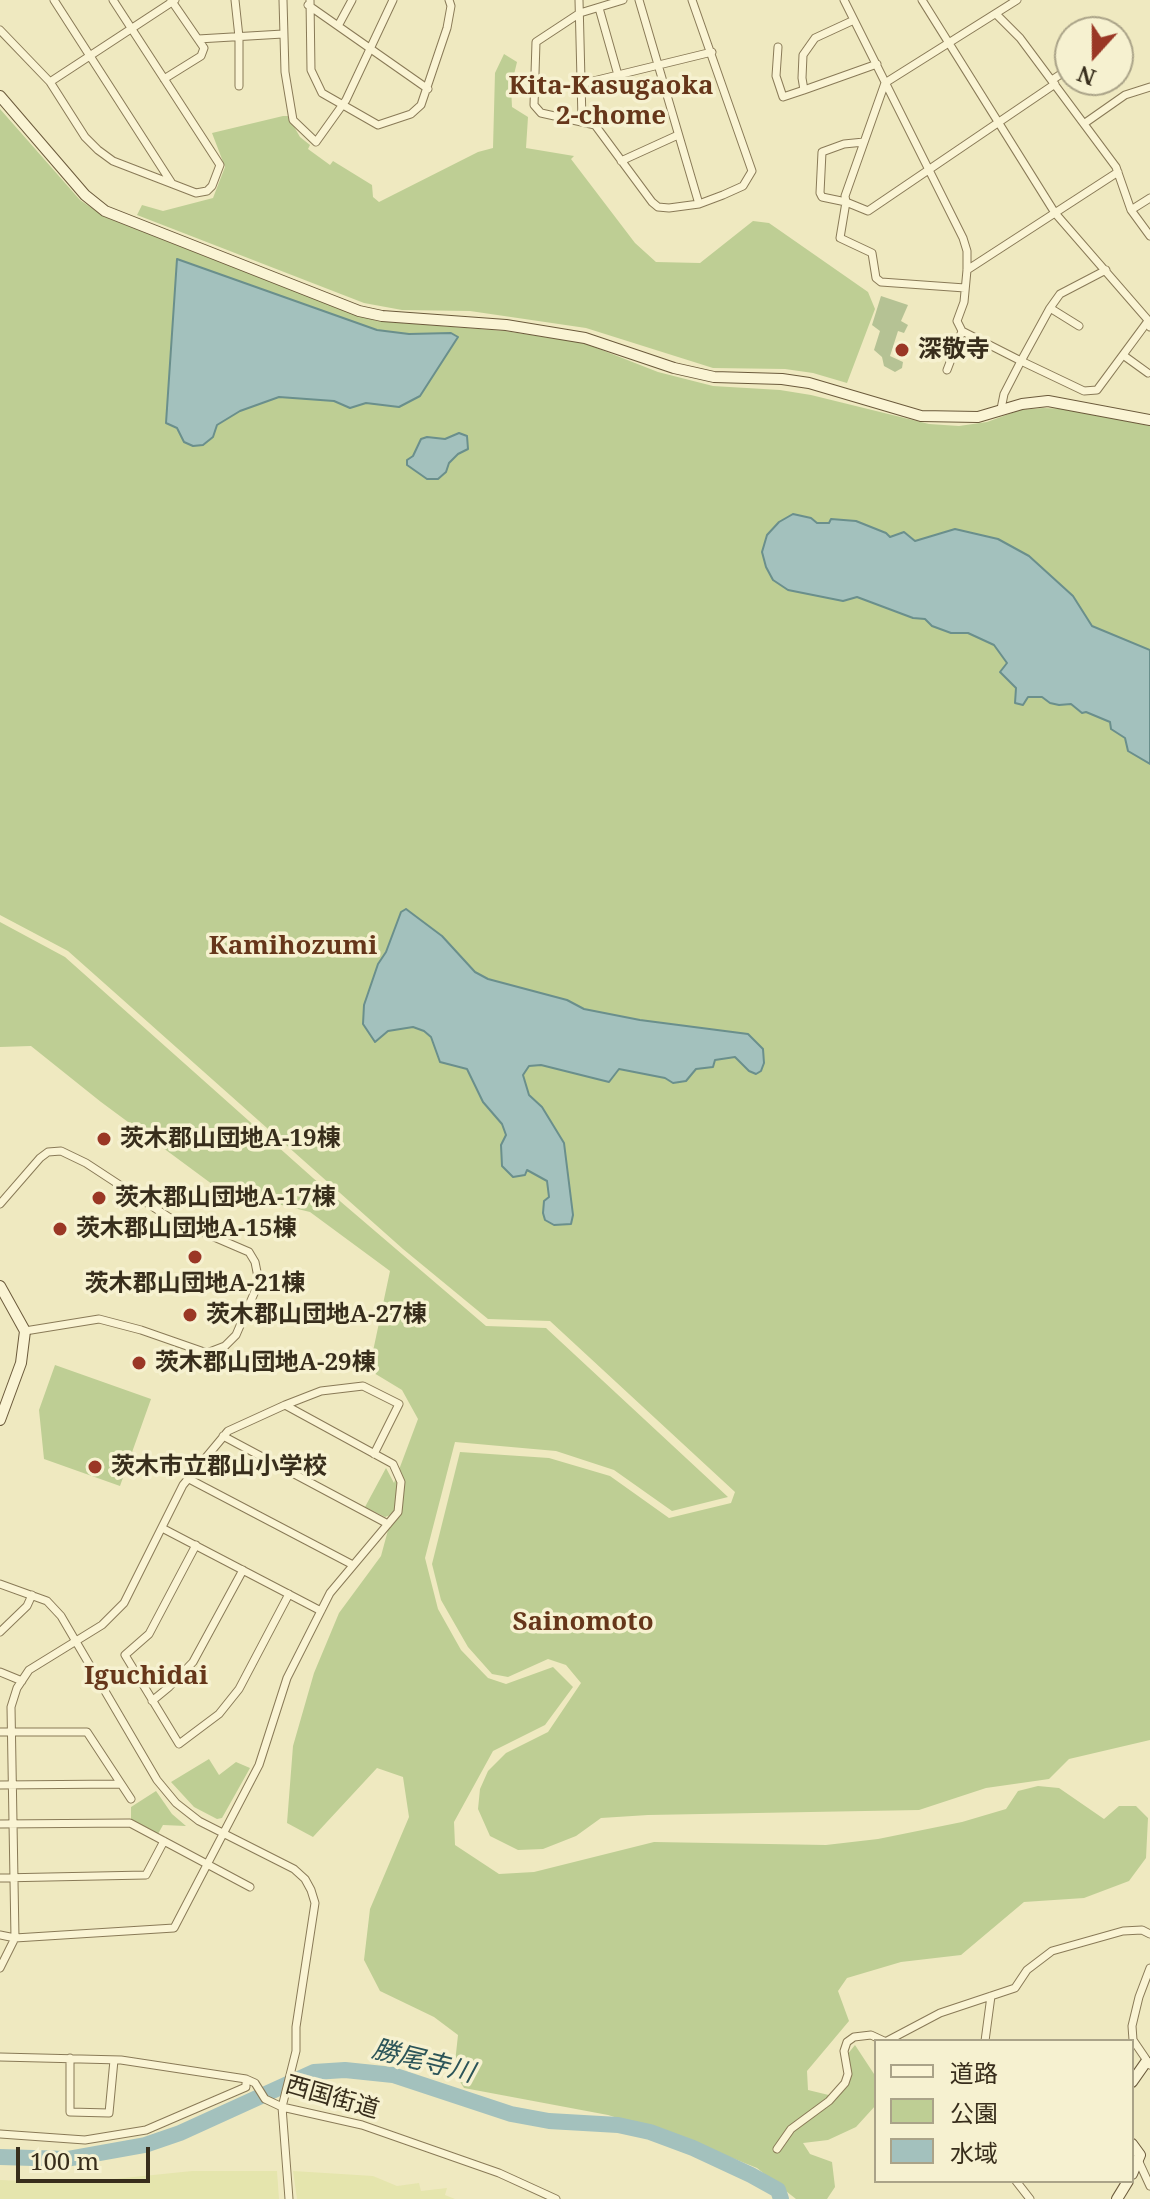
<!DOCTYPE html>
<html>
<head>
<meta charset="utf-8">
<style>
	body { margin:0 }
	#map { position:relative; width:1150px; height:2199px; overflow:hidden; background:#efe9c0; font-family:"Noto Serif","Noto Sans JP",serif }
	canvas { display:block }
	.legend { position:absolute; left:874px; top:2039px; width:260px; height:144px; box-sizing:border-box; background:#f6f1d0; border:2px solid #aaa388; margin:0; padding:10px 14px; list-style:none; font-size:24px; color:#382e1c }
	.legend li { display:flex; align-items:center; gap:16px; height:40px }
	.legend b { width:40px; border:2px solid #aaa388 }
	.north { position:absolute; left:1054px; top:16px; width:80px; height:80px; box-sizing:border-box; background:#f6f1d0; border:2px solid #aaa388; border-radius:50%; rotate:201deg; font-size:22px; font-weight:700; line-height:32px; text-align:center; color:#382e1c }
	.north::after { content:''; display:block; margin:auto; width:28px; height:36px; background:#9a3725; clip-path:polygon(50% 0,100% 100%,50% 72%,0 100%) }
	.scale { position:absolute; left:16px; top:2147px; width:134px; height:36px; box-sizing:border-box; border:4px solid #382e1c; border-top:0; padding-left:10px; font-size:24px; line-height:28px; white-space:nowrap; color:#382e1c; -webkit-text-stroke:6px #f6f1d0; paint-order:stroke }
</style>
</head>
<body>
<div id="map">
<canvas width="1150" height="2199"></canvas>
<ul class="legend">
<li><b style="height:10px;background:#faf4d4"></b>道路</li>
<li><b style="height:22px;background:#bece94"></b>公園</li>
<li><b style="height:22px;background:#a3c1bd"></b>水域</li>
</ul>
<div class="north">N</div>
<div class="scale">100 m</div>
</div>
<script>
const ctx = document.querySelector('canvas').getContext('2d');
ctx.lineJoin = 'round';
function fill(path, color) {
  ctx.fillStyle = color;
  ctx.fill(path, 'evenodd');
}
function poly(rows) {
  const path = new Path2D();
  for (const r of rows) {
    path.moveTo(r[0], r[1]);
    for (let i = 2; i < r.length; i += 2) path.lineTo(r[i], r[i + 1]);
  }
  return path;
}
function stroke(path, color, width, dash) {
  ctx.strokeStyle = color;
  ctx.lineWidth = width;
  ctx.lineCap = dash ? 'butt' : 'round';
  ctx.setLineDash(dash || []);
  ctx.stroke(path);
}
function drawText(font, color, halo, rows, align = 'center') {
  ctx.font = font + ' "Noto Serif","Noto Sans JP",serif';
  ctx.lineWidth = 7;
  ctx.setLineDash([]);
  ctx.textBaseline = 'middle';
  ctx.strokeStyle = halo;
  ctx.fillStyle = color;
  for (const [text, x, y, turn = 0] of rows) {
    ctx.save();
    ctx.translate(x, y);
    ctx.rotate((+turn || 0) * Math.PI / 180);
    ctx.textAlign = isNaN(turn) ? turn : align;
    if (halo) ctx.strokeText(text, 0, 0);
    ctx.fillText(text, 0, 0);
    ctx.restore();
  }
}
fill(poly([
	[192,2171,277,2171,279,2199,0,2199,0,2180,75,2183],
	[293,2171,373,2176,397,2186,419,2183,421,2191,447,2188,445,2195,455,2199,297,2199]
]), '#e5e5ad');
fill(poly([
	[504,54,517,62,511,87,512,107,528,117,526,148,574,156,571,159,635,243,656,262,700,263,753,221,769,223,868,292,875,309,847,383,813,373,785,369,713,368,586,328,470,311,402,310,364,303,137,215,142,205,163,211,213,198,225,167,212,133,283,116,288,116,300,137,310,145,308,149,330,165,333,161,372,185,373,197,379,202,478,152,493,148,495,73],
	[0,109,80,200,105,217,350,313,377,321,505,331,584,343,658,372,713,386,780,390,811,395,929,424,959,426,987,422,1020,410,1043,408,1068,409,1150,426,1150,1740,1069,1759,1049,1779,986,1788,919,1810,648,1815,601,1818,576,1836,543,1849,518,1850,490,1836,478,1809,480,1789,488,1771,506,1753,548,1732,581,1683,566,1665,548,1659,508,1677,492,1674,468,1647,441,1600,432,1564,460,1452,549,1458,610,1476,669,1518,731,1503,735,1492,550,1321,488,1319,403,1249,68,951,0,915],
	[0,922,65,957,313,1178,486,1326,546,1328,728,1497,672,1511,614,1470,556,1451,455,1442,425,1558,438,1609,461,1650,488,1678,506,1684,553,1667,573,1687,545,1725,493,1751,454,1822,455,1845,499,1874,534,1872,654,1842,826,1845,878,1839,962,1822,1006,1809,1018,1791,1038,1786,1059,1788,1104,1819,1119,1806,1136,1806,1148,1818,1146,1858,1129,1881,1084,1898,1024,1902,961,1955,901,1962,847,1978,838,1991,849,2021,807,2071,808,2090,837,2097,847,2087,849,2074,842,2061,855,2045,876,2077,876,2105,856,2127,828,2140,803,2143,810,2154,832,2162,835,2187,827,2199,796,2199,757,2168,685,2139,608,2115,464,2088,454,2072,458,2035,434,2017,380,1991,364,1960,370,1909,409,1817,403,1777,377,1768,313,1837,287,1823,293,1746,314,1673,339,1613,381,1556,391,1519,391,1515,385,1517,365,1507,386,1468,394,1483,418,1419,402,1390,369,1370,390,1271,310,1212,220,1190,101,1102,31,1046,0,1047],
	[55,1365,151,1399,120,1486,44,1459,39,1410],
	[209,1759,219,1775,236,1762,250,1768,222,1818,217,1819,194,1807,171,1782],
	[156,1791,172,1814,186,1826,163,1825,158,1834,131,1820,131,1807]
]), '#bece94');
fill(poly([
	[881,296,908,305,901,321,908,325,904,333,898,331,890,356,903,362,902,368,895,372,884,366,882,357,874,350,880,331,872,325]
]), '#b5c294');
const water = poly([
	[177,259,377,330,409,334,451,333,458,337,420,396,399,407,366,403,350,408,334,401,279,397,240,411,217,425,213,437,203,445,193,446,184,442,177,428,166,423,177,259],
	[459,433,467,436,468,449,458,454,449,463,446,472,438,479,427,479,407,465,407,460,413,456,421,439,427,437,445,439,459,433],
	[793,514,811,518,817,523,829,523,831,519,856,521,886,533,890,537,904,532,915,541,955,529,998,539,1029,556,1073,596,1092,626,1150,650,1150,764,1128,751,1125,738,1111,729,1110,722,1086,712,1082,713,1071,704,1059,705,1050,703,1042,697,1028,697,1023,705,1015,703,1016,688,1000,672,1007,663,994,645,968,633,951,633,932,626,925,619,913,618,857,597,843,601,788,590,773,580,766,567,762,552,767,535,779,522,793,514],
	[406,909,442,936,475,972,488,979,567,1000,584,1009,640,1020,748,1034,763,1049,764,1063,761,1071,756,1074,749,1071,735,1057,715,1060,713,1067,696,1069,686,1081,673,1083,665,1078,619,1069,609,1082,541,1065,529,1066,523,1075,529,1095,542,1107,564,1143,573,1215,571,1224,554,1225,545,1220,543,1213,544,1201,549,1197,547,1181,527,1170,525,1175,513,1177,502,1166,501,1145,506,1135,502,1124,483,1102,467,1069,440,1062,431,1037,424,1031,413,1027,388,1031,375,1042,363,1024,364,1005,378,964,386,952,401,912,406,909]
]);
fill(water, '#a3c1bd');
stroke(water, '#6a8f8c', 2);
stroke(poly([
	[0,2157,67,2159,145,2145,180,2133,314,2072,345,2070,393,2075,511,2114,549,2121,618,2125,650,2132,693,2148,751,2175,778,2190,781,2199]
]), '#a3c1bd', 16);
const street = poly([
	[54,0,171,182],
	[235,0,239,37,239,86],
	[283,0,285,72,293,120,316,142,346,100,393,0],
	[310,0,311,70,322,93,378,125,411,114,421,105,447,28,451,6,449,0],
	[579,0,582,120],
	[623,0,580,13,536,42,534,105,541,113,595,125,652,202,658,207,669,208,699,204,723,195,743,186,752,171,692,0],
	[639,0,699,204],
	[844,0,963,238,967,251,967,270,964,302,957,321,962,331,1021,361,1004,394,1001,409],
	[922,0,1055,213,1148,320,1150,327],
	[1017,0,885,83,845,196,846,202,868,211,1055,84],
	[308,5,428,89],
	[599,8,618,75],
	[996,14,1020,38,1116,167,1131,210,1150,236],
	[854,20,815,38,803,55,802,78,804,90,877,64],
	[338,26,352,0],
	[0,30,50,82,85,137,98,150,113,161,196,193,207,191,212,186,220,165,113,0],
	[198,39,283,34],
	[778,47,776,76,783,97,804,90],
	[164,79,201,56,204,48,171,0],
	[1052,80,1070,68],
	[50,82,175,0],
	[581,84,712,52],
	[1085,123,1125,95,1150,87],
	[864,142,844,144,822,152,820,193,822,197,846,202,840,238,872,253,876,278,881,282,965,288],
	[621,161,678,135],
	[1131,210,1150,198],
	[967,270,1118,172],
	[1106,270,1060,294,1050,308,1021,361,1084,391,1097,390,1148,321],
	[1050,308,1079,326],
	[1123,355,1148,373],
	[947,370,962,331],
	[0,1204,40,1158,48,1152,61,1151,86,1163,170,1218,249,1252,255,1262,259,1282,236,1335,225,1346,207,1353,141,1330,99,1319,25,1331],
	[285,1405,321,1391,363,1386,399,1404,374,1454],
	[223,1436,388,1524],
	[189,1479,353,1565],
	[162,1528,321,1611],
	[196,1545,149,1634,125,1655,179,1744,219,1714,239,1689,289,1594],
	[0,1584,47,1601,61,1616,157,1780,176,1803,199,1821,294,1869,305,1879,311,1890,315,1903,296,2027,296,2051,282,2107,289,2199],
	[0,1632,27,1606,32,1595],
	[0,1672,22,1681],
	[152,1701,169,1687,193,1662,243,1570],
	[0,1732,87,1732,131,1799],
	[0,1785,121,1784],
	[0,1824,130,1823,250,1887],
	[0,1878,146,1875,164,1841],
	[0,1935,15,1938,11,1707,17,1688,29,1670,102,1625,124,1603,183,1485,228,1431,285,1405,393,1464,401,1482,398,1512,330,1593,287,1678,259,1765,174,1928,15,1938,0,1968],
	[1150,1968,1139,1997,1132,2026,1133,2040,1150,2065],
	[887,2041,940,2013,1015,1988,1027,1970,1052,1951,1123,1931,1142,1930,1150,1934],
	[985,2041,991,1996],
	[0,2057,121,2060,246,2079,255,2083,265,2099,282,2107,362,2125,499,2173,556,2199],
	[70,2058,70,2112,109,2113,114,2060],
	[0,2134,85,2140,146,2130,246,2087,246,2079],
	[777,2149,791,2129,829,2101,845,2083,848,2074,844,2051,847,2042,854,2037,871,2035,884,2041],
	[1139,2162,1150,2186],
	[1016,2181,1030,2199]
]);
const secondary = poly([
	[0,96,85,195,105,211,359,311,382,316,506,325,585,338,674,368,714,377,782,379,809,383,921,416,978,417,1022,404,1048,401,1150,420],
	[0,1286,25,1331,21,1363,0,1420],
	[1132,2082,1146,2062],
	[1132,2144,1140,2155,1132,2174],
	[1117,2199,1128,2181]
]);
stroke(street, '#897a57', 9);
stroke(secondary, '#6b5a3b', 12);
stroke(street, '#faf4d4', 7);
stroke(secondary, '#faf4d4', 10);
for (const [x, y, r, color] of [
	[902,350,8,"#9a3725"],
	[104,1139,8,"#9a3725"],
	[99,1198,8,"#9a3725"],
	[60,1229,8,"#9a3725"],
	[195,1257,8,"#9a3725"],
	[190,1315,8,"#9a3725"],
	[139,1363,8,"#9a3725"],
	[95,1467,8,"#9a3725"]
]) {
  const dot = new Path2D();
  dot.arc(x, y, r, 0, 2 * Math.PI);
  ctx.fillStyle = color;
  ctx.fill(dot);
  stroke(dot, '#f6f1d0', 3);
}
drawText('bold 24px', '#382e1c', '#f6f1d0', [
	["深敬寺",918,350],
	["茨木郡山団地A-19棟",120,1139],
	["茨木郡山団地A-17棟",115,1198],
	["茨木郡山団地A-15棟",76,1229],
	["茨木郡山団地A-21棟",195,1284,"center"],
	["茨木郡山団地A-27棟",206,1315],
	["茨木郡山団地A-29棟",155,1363],
	["茨木市立郡山小学校",111,1467]
], 'left');
drawText('24px', '#382e1c', '#f6f1d0', [
	["西国街道",332,2098,16]
]);
drawText('bold 26px', '#66361a', '#f6f1d0', [
	["Kita-Kasugaoka",611,87],
	["2-chome",611,117],
	["Kamihozumi",293,947],
	["Sainomoto",583,1623],
	["Iguchidai",146,1677]
]);
drawText('italic 26px', '#2b5458', '#f6f1d0', [
	["勝尾寺川",423,2062,14]
]);
</script>
</body>
</html>
